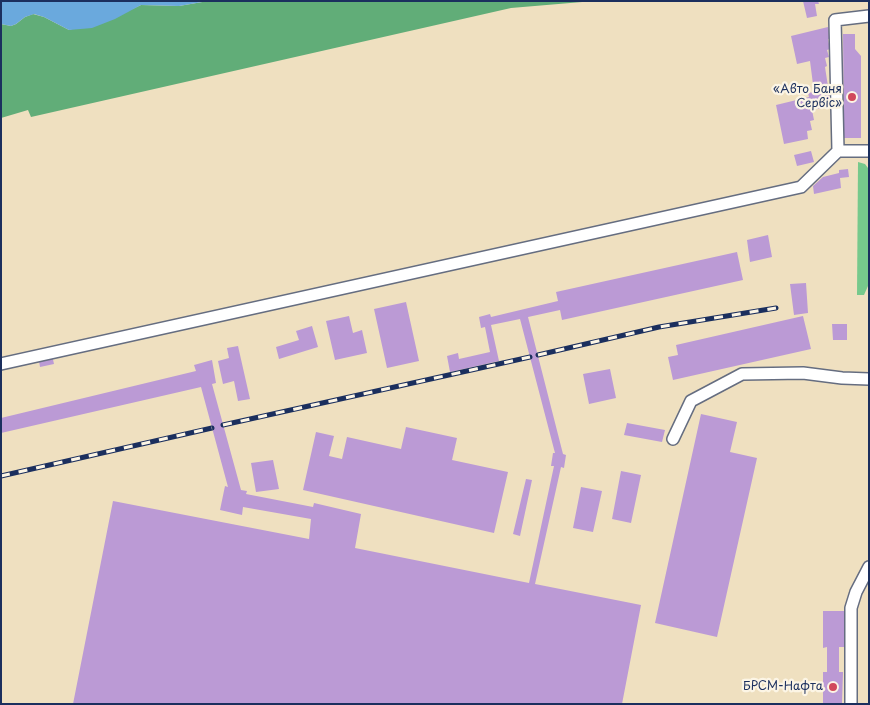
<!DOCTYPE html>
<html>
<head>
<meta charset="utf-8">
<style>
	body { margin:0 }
	#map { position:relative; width:870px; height:705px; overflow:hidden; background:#efe0c0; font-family:"Playpen Sans",sans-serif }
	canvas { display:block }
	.frame { position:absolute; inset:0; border:2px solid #1b2f5e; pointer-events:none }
</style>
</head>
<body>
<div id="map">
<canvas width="870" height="705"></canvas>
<div class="frame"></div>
</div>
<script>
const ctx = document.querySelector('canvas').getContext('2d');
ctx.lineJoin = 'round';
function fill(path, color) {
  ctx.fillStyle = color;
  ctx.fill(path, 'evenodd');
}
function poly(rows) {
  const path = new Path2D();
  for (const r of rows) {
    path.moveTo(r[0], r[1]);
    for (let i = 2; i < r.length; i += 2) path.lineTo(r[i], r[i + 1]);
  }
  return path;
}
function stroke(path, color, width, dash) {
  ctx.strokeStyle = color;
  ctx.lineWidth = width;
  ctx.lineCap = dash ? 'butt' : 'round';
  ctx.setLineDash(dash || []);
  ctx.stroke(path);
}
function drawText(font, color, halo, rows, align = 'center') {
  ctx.font = font + ' "Playpen Sans",sans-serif';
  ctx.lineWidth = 4.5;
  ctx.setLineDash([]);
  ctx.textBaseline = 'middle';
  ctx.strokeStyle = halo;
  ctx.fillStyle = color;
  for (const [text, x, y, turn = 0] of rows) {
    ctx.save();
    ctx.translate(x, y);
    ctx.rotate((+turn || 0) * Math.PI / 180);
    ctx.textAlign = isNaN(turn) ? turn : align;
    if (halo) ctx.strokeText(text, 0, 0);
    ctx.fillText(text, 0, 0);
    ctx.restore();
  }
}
fill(poly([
	[858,162,865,164,868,168,868,286,864,295,857,295]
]), '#77c98c');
fill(poly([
	[208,1,594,1,511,8,31,117,28,110,1,118,1,24,11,26,16,24,25,17,33,14,44,17,69,30,128,11,141,5,179,6]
]), '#61ad78');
fill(poly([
	[1,1,208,1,179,6,141,5,115,19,92,28,69,30,44,17,34,14,25,17,16,24,11,26,1,24]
]), '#6aa9dd');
fill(poly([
	[803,1,818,1,819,4,815,4,817,16,807,18],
	[828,27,831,39,828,39,830,49,827,50,829,57,825,58,827,66,825,67,831,106,812,110,814,120,810,121,812,130,807,131,808,139,784,144,776,105,809,97,808,93,814,92,810,61,797,64,791,36],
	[843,34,855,34,855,49,861,56,861,138,844,138],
	[811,151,814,162,797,166,794,155],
	[848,169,849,177,840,178,841,188,814,194,813,186,823,177,839,173,839,170],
	[768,235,772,257,750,262,747,240],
	[737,252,743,280,562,320,560,310,528,317,563,454,566,455,564,468,561,467,535,584,641,605,622,704,73,704,113,501,309,539,311,519,243,507,242,515,220,510,225,486,228,487,201,387,1,433,1,418,196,371,194,365,212,360,216,383,212,384,241,490,247,491,246,494,313,507,314,503,361,514,355,548,529,583,554,466,551,466,553,453,555,453,520,319,491,325,499,361,450,372,447,356,458,353,459,359,490,352,485,327,481,328,479,317,490,314,491,317,558,301,556,292],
	[806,283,808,313,794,315,790,284],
	[406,302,419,361,387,368,374,309],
	[349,316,353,333,362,330,367,353,335,360,326,321],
	[803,316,811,349,673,380,668,357,678,355,676,345],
	[832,324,847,324,847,340,833,340],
	[312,326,318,347,279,359,276,347,299,340,296,331],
	[238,346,250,399,238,401,234,381,223,384,218,361,229,358,227,348],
	[52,355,54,364,40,367,39,361],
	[610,369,616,398,589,404,583,374],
	[701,414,737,422,730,452,757,458,717,637,655,623],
	[627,423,665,430,662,442,624,435],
	[406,427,457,438,452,460,508,472,494,533,303,490,316,432,334,436,329,456,342,459,347,437,401,449],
	[273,460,279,489,256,492,251,463],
	[621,471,641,475,631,523,612,519],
	[526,479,532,480,520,536,513,534],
	[581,487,602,491,593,532,573,528],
	[823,611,848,611,847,647,839,647,839,672,843,672,842,703,823,703,823,672,827,672,827,647,823,648]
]), '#bb9ad5');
const minor = poly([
	[838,151,835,20,869,16],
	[1,364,801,187,838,151,869,151],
	[673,439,691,401,742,374,803,373,842,378,869,379],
	[851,704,851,608,856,592,869,567]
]);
stroke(minor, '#656d80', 14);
stroke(minor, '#fff', 11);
const rail = poly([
	[538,355,659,327,776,308],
	[223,425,530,357],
	[1,476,212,428]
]);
stroke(rail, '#1b2f5e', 5);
stroke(rail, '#fcf5e5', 3, [9]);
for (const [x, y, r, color] of [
	[852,97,5,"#d1495b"],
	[833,687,5,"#d1495b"]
]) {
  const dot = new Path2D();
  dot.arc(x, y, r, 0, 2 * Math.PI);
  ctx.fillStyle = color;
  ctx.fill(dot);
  stroke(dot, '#fcf5e5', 2);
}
drawText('12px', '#1b2f5e', '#fcf5e5', [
	["«Авто Баня",842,90],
	["Сервіс»",842,104],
	["БРСМ-Нафта",823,687]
], 'right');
</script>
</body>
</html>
